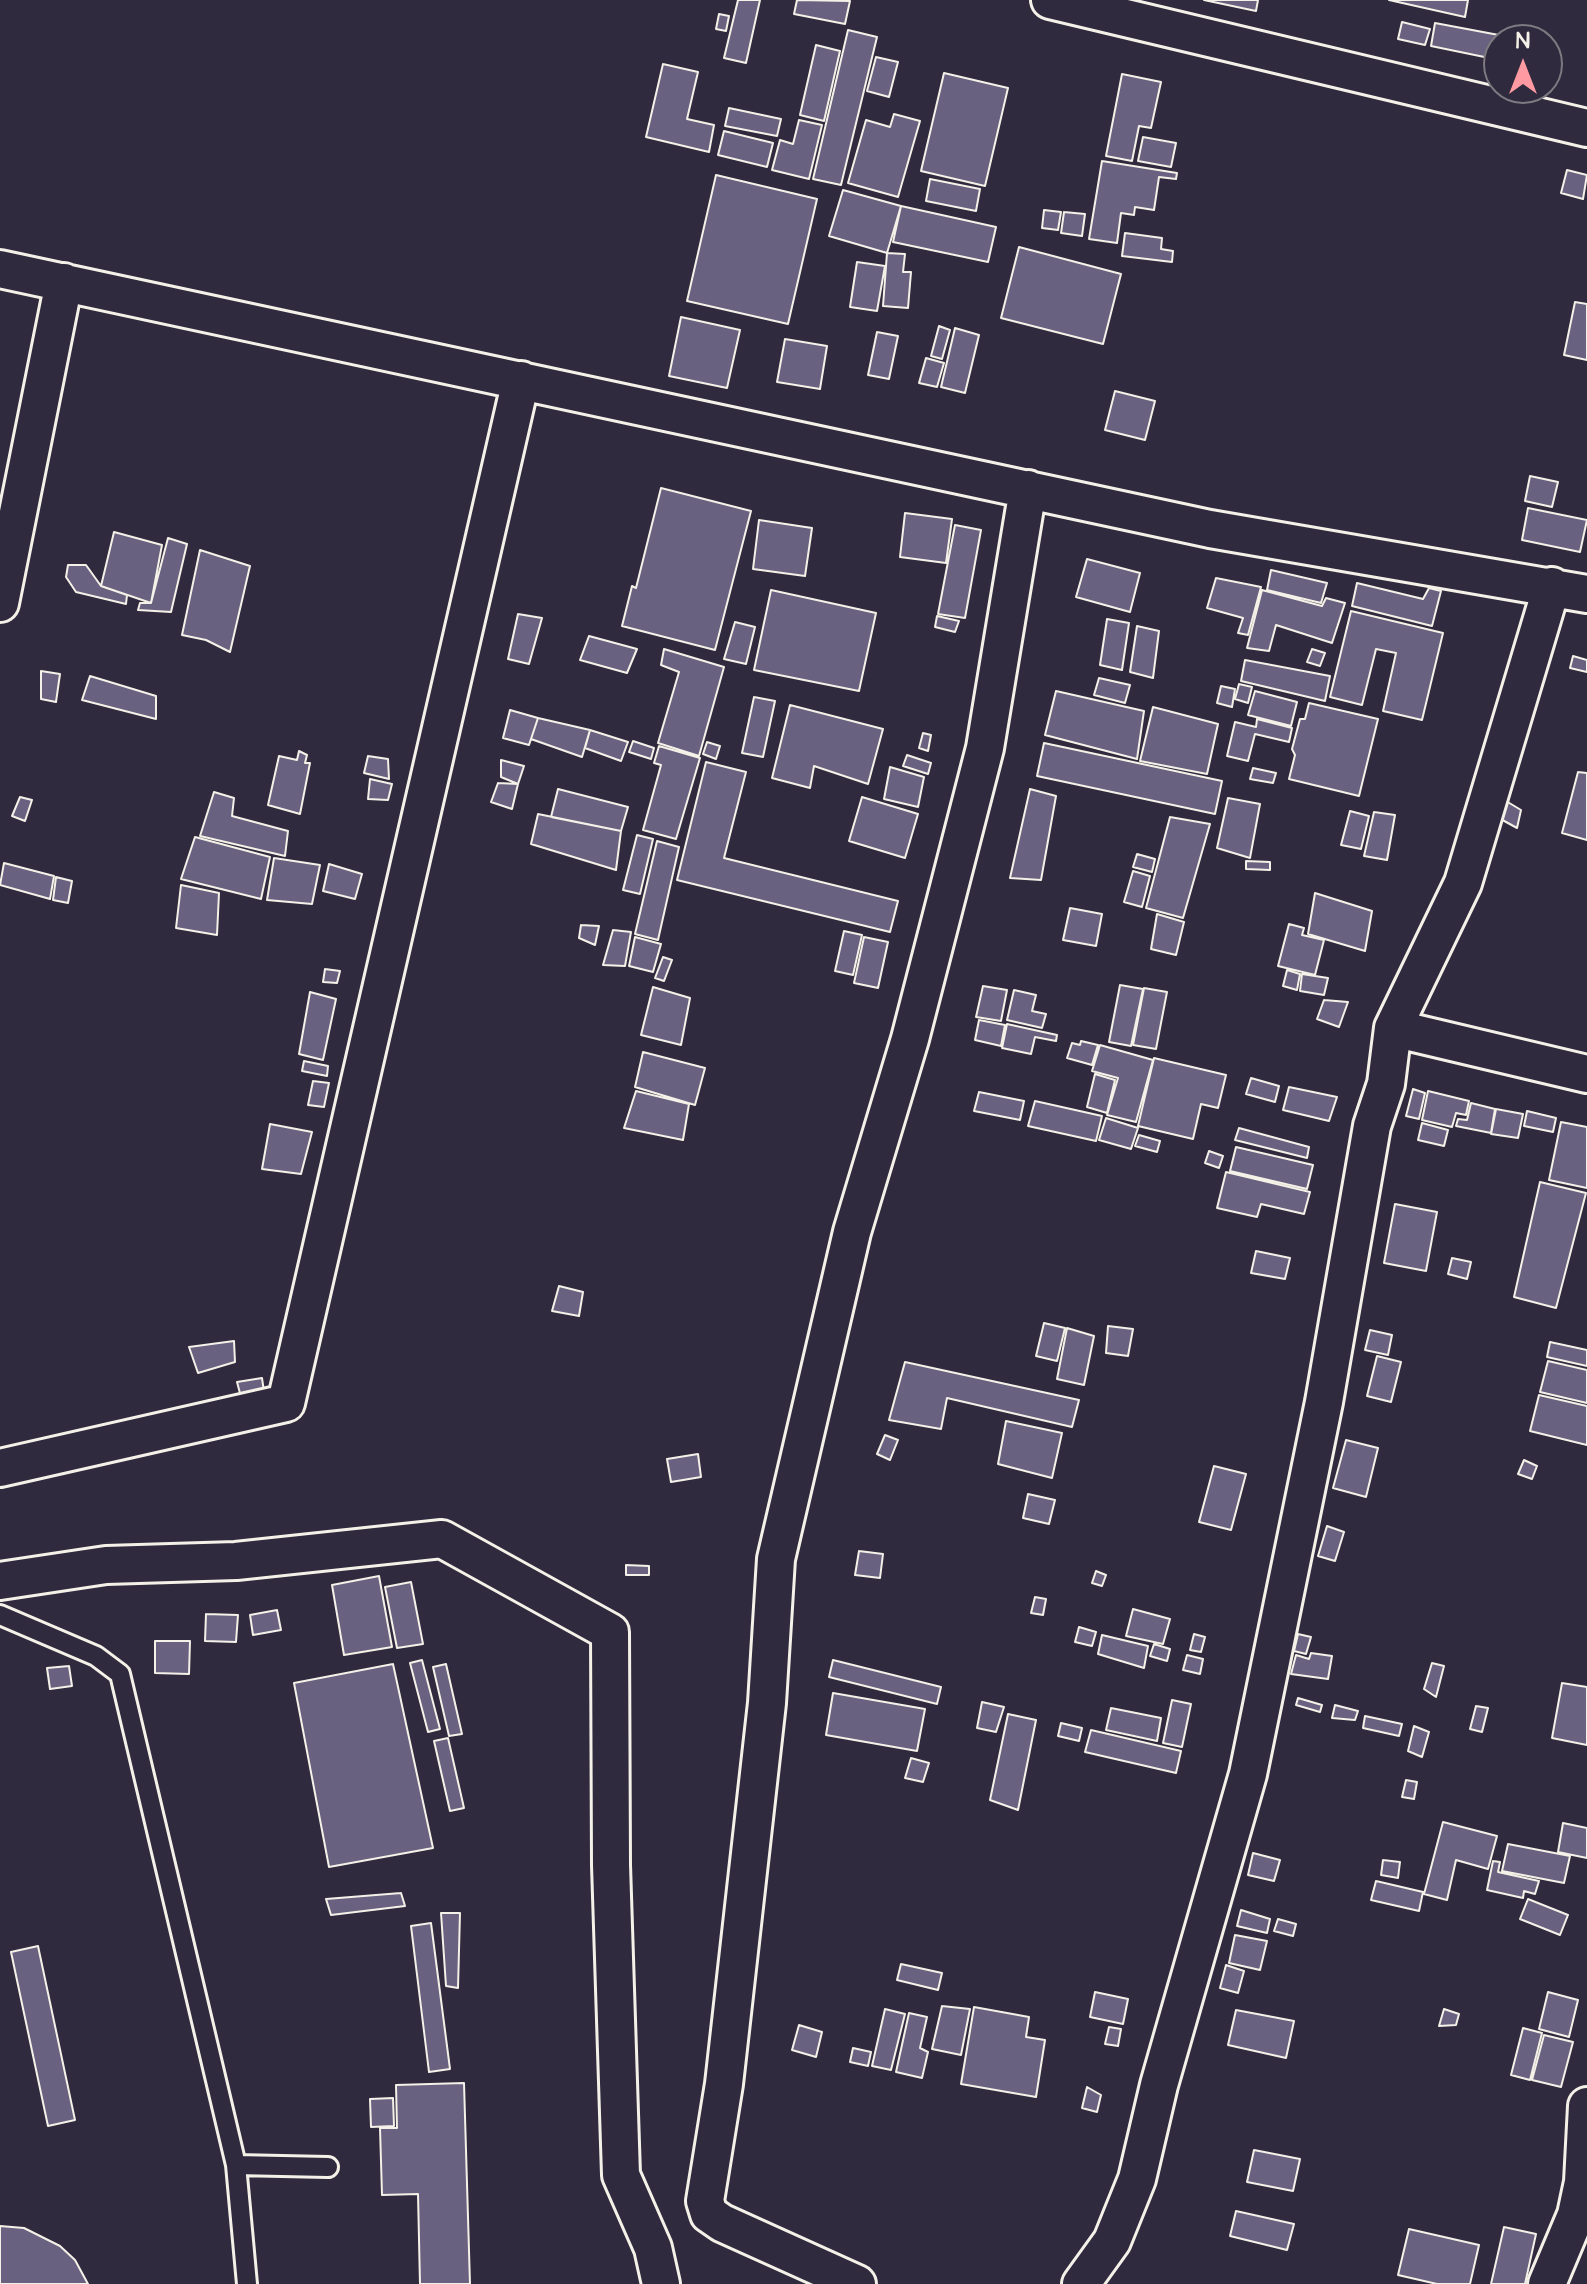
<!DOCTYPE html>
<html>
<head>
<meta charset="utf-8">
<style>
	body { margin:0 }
	#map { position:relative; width:1587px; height:2284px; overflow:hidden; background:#2f2a3d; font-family:"Architects Daughter",sans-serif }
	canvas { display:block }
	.north { position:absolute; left:1483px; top:24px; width:80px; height:80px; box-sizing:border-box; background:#2f2a3d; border:2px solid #7e7a81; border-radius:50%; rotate:0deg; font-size:22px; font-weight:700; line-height:32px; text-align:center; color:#f4f1e8 }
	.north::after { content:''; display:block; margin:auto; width:28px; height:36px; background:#ff9aa2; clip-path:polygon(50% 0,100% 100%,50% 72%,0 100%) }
</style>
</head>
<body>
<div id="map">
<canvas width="1587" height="2284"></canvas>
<div class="north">N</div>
</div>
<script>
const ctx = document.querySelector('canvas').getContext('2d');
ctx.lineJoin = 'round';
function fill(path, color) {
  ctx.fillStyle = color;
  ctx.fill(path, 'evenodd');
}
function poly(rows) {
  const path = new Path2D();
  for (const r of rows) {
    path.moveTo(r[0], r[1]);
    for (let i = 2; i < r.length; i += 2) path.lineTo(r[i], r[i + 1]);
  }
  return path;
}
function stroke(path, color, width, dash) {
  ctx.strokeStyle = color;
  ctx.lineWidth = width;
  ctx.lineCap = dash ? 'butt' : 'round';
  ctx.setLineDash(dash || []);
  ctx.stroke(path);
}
const building = poly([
	[738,0,760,0,746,63,724,58,738,0],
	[797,0,850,1,845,24,794,14,797,0],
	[1204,0,1258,0,1256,11,1204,0],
	[1389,0,1468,0,1465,17,1389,0],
	[719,14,729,16,726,31,716,29,719,14],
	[1402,22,1430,29,1425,45,1398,39,1402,22],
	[1435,23,1520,39,1520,40,1499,40,1499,60,1431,46,1435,23],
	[848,30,877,37,841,185,813,179,848,30],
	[816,45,840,51,824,121,800,115,816,45],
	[876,57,898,62,889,97,867,91,876,57],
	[663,64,698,72,687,119,714,125,709,152,646,137,663,64],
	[944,73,1008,88,985,186,921,171,944,73],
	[1122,74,1161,82,1151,128,1139,126,1132,161,1106,156,1122,74],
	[729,108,781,119,777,136,725,126,729,108],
	[894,114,920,121,898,197,848,183,866,120,890,127,894,114],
	[799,120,822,125,809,179,772,170,780,140,793,144,799,120],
	[724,131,773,143,767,167,718,155,724,131],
	[1143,137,1176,143,1171,167,1138,161,1143,137],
	[1102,161,1177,173,1176,179,1159,177,1154,210,1135,207,1134,215,1121,213,1117,243,1089,239,1102,161],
	[1567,170,1587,175,1583,199,1561,193,1567,170],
	[716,175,817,199,788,324,687,301,716,175],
	[930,179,980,189,976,211,926,201,930,179],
	[843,190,901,206,887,253,829,236,843,190],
	[901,206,996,227,988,262,893,242,901,206],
	[1044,210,1061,212,1058,230,1042,228,1044,210],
	[1064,212,1085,214,1082,236,1061,233,1064,212],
	[1125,233,1162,238,1161,249,1173,251,1172,262,1122,256,1125,233],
	[1019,247,1121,274,1103,344,1001,318,1019,247],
	[887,253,905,254,903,272,911,272,908,308,883,306,887,253],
	[857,262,885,266,877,311,850,307,857,262],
	[1575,302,1587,304,1587,360,1564,355,1575,302],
	[681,317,740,330,727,388,669,376,681,317],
	[939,326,950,330,942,359,931,356,939,326],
	[955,328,979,335,965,393,941,387,955,328],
	[877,332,898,336,889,379,868,375,877,332],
	[785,339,827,346,820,389,777,382,785,339],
	[926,358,944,363,937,387,919,383,926,358],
	[1115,391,1155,401,1145,440,1105,430,1115,391],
	[1530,476,1558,482,1552,507,1525,501,1530,476],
	[661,488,751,511,715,650,622,626,632,586,636,588,661,488],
	[1528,508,1587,520,1580,552,1522,540,1528,508],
	[905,513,952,519,946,563,900,557,905,513],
	[759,520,812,528,805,576,753,569,759,520],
	[955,525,981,530,965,618,938,614,955,525],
	[114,532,162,545,151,603,101,586,114,532],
	[168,538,187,544,171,612,138,610,140,603,151,603,168,538],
	[200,550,250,566,230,652,206,640,182,635,200,550],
	[1087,559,1140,573,1130,612,1076,597,1087,559],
	[68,565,86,565,101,586,127,595,126,604,76,592,66,577,68,565],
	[1271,570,1327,583,1321,603,1267,590,1271,570],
	[1216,578,1261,587,1248,635,1238,633,1243,618,1207,608,1216,578],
	[1357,583,1423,599,1429,588,1441,591,1432,626,1352,606,1357,583],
	[771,590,876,613,859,691,754,670,771,590],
	[1262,590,1322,606,1326,598,1345,603,1332,643,1276,625,1269,651,1247,648,1262,590],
	[1351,611,1443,633,1422,720,1383,711,1396,653,1376,649,1362,705,1330,697,1351,611],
	[518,614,542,618,529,664,508,659,518,614],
	[937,616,959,621,955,632,935,627,937,616],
	[1107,619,1129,623,1122,670,1100,665,1107,619],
	[735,622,755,627,746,664,724,659,735,622],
	[1137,626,1159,631,1153,678,1130,672,1137,626],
	[589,636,637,649,627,673,580,660,589,636],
	[664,649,724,667,699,756,658,743,679,672,661,665,664,649],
	[1312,649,1325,653,1320,666,1307,662,1312,649],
	[1573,656,1587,660,1587,672,1570,668,1573,656],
	[1245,660,1330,676,1325,701,1241,681,1245,660],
	[41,671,60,674,56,702,41,699,41,671],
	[90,676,156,696,156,719,82,700,90,676],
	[1099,678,1130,685,1125,703,1094,695,1099,678],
	[1239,684,1252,687,1248,703,1235,699,1239,684],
	[1221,686,1235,689,1232,707,1217,703,1221,686],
	[1056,691,1144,711,1137,759,1045,735,1056,691],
	[1255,691,1297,702,1291,726,1248,715,1255,691],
	[754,697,775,701,763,757,742,753,754,697],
	[1309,703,1378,719,1359,796,1289,779,1295,755,1292,749,1300,719,1305,719,1309,703],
	[790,705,883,729,868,784,814,766,810,788,772,778,790,705],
	[1153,707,1218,724,1207,774,1140,761,1153,707],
	[510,710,538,718,529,745,503,738,510,710],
	[538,718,590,730,582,757,531,739,538,718],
	[1257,719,1292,728,1289,742,1255,734,1248,761,1227,756,1235,722,1256,727,1257,719],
	[590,730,628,742,621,761,585,748,590,730],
	[923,733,931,735,928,751,919,748,923,733],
	[633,741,654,748,651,759,629,752,633,741],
	[707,742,720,746,716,759,703,754,707,742],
	[1044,743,1222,781,1215,814,1037,776,1044,743],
	[659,746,700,758,676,839,643,830,661,765,654,763,659,746],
	[299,751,307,755,305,763,310,763,300,814,268,805,279,756,297,760,299,751],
	[907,755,931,763,928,774,903,766,907,755],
	[368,756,388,759,389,779,364,773,368,756],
	[501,760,524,766,518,784,501,777,501,760],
	[706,762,746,772,724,858,898,901,890,932,677,880,706,762],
	[890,767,924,777,918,807,884,799,890,767],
	[1253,768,1276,773,1273,783,1250,779,1253,768],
	[1578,772,1587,773,1587,840,1562,833,1578,772],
	[370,779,392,784,388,800,368,799,370,779],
	[498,783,518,784,512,809,491,802,498,783],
	[558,789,628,807,621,831,551,817,558,789],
	[1030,789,1056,796,1041,880,1010,878,1030,789],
	[214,792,234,798,232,816,288,831,285,856,200,836,214,792],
	[20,797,32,800,25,821,12,816,20,797],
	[862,797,918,814,905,858,849,841,862,797],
	[1228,798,1260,804,1250,858,1217,848,1228,798],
	[1501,798,1521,810,1517,828,1497,817,1501,798],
	[1350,811,1369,816,1361,849,1341,845,1350,811],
	[1374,812,1395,815,1387,860,1364,856,1374,812],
	[538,814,621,831,616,870,531,844,538,814],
	[1170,817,1210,824,1183,918,1146,908,1170,817],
	[637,835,653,839,640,894,623,890,637,835],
	[195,837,270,857,261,899,181,879,195,837],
	[657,841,679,847,658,940,635,934,657,841],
	[1137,854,1155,859,1152,872,1133,867,1137,854],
	[274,858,320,865,312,904,267,900,274,858],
	[1246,861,1270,862,1270,870,1246,869,1246,861],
	[4,863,54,876,50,899,0,885,4,863],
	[329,864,362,874,355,899,323,891,329,864],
	[1133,871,1150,876,1142,907,1124,902,1133,871],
	[56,877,72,881,68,903,53,900,56,877],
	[181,885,219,893,217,935,176,928,181,885],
	[1315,893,1372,911,1365,951,1308,934,1315,893],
	[1070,908,1102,914,1096,946,1063,940,1070,908],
	[1157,914,1184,922,1176,955,1151,949,1157,914],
	[1289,924,1304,928,1302,935,1324,940,1315,975,1278,966,1289,924],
	[581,925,599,926,595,945,579,938,581,925],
	[613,930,631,932,625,966,603,965,613,930],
	[844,931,862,935,853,975,835,971,844,931],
	[635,937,661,944,653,972,629,966,635,937],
	[864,937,888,942,878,988,854,983,864,937],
	[663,957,672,960,664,981,655,978,663,957],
	[325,969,340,971,337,983,323,982,325,969],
	[1287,970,1300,974,1297,990,1283,986,1287,970],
	[1302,974,1328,978,1324,995,1300,991,1302,974],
	[1120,985,1143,989,1131,1046,1109,1042,1120,985],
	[983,986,1007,990,1001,1021,976,1017,983,986],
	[653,987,690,998,681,1045,641,1035,653,987],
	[1144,988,1167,992,1156,1049,1133,1045,1144,988],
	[1014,990,1036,995,1032,1011,1046,1014,1042,1028,1007,1020,1014,990],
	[310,992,336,999,323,1060,299,1054,310,992],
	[1324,1000,1348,1002,1339,1027,1317,1019,1324,1000],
	[979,1020,1005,1025,1001,1046,975,1040,979,1020],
	[1007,1024,1057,1035,1056,1041,1035,1037,1031,1054,1002,1048,1007,1024],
	[1081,1041,1098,1045,1092,1065,1067,1058,1072,1043,1080,1045,1081,1041],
	[1100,1045,1153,1060,1136,1122,1107,1115,1118,1078,1092,1071,1100,1045],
	[643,1052,705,1068,695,1105,635,1087,643,1052],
	[1154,1058,1226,1075,1218,1108,1201,1104,1193,1139,1138,1126,1154,1058],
	[304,1061,328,1066,327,1076,302,1071,304,1061],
	[1095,1074,1115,1080,1107,1113,1087,1107,1095,1074],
	[1251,1078,1279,1086,1275,1102,1246,1094,1251,1078],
	[313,1081,329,1083,324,1107,308,1105,313,1081],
	[1289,1087,1337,1097,1329,1121,1283,1110,1289,1087],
	[1413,1089,1425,1093,1419,1119,1406,1116,1413,1089],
	[636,1091,689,1104,683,1140,624,1128,636,1091],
	[1428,1091,1469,1101,1466,1115,1456,1113,1452,1127,1422,1120,1428,1091],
	[979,1092,1024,1101,1020,1120,974,1111,979,1092],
	[1035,1101,1102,1116,1096,1141,1028,1126,1035,1101],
	[1471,1103,1495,1109,1491,1133,1456,1126,1458,1119,1467,1120,1471,1103],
	[1496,1109,1523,1114,1518,1138,1491,1134,1496,1109],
	[1527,1111,1556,1118,1553,1132,1524,1126,1527,1111],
	[1106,1118,1138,1128,1131,1149,1099,1140,1106,1118],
	[1561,1122,1587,1127,1587,1188,1549,1180,1561,1122],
	[1422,1123,1448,1130,1444,1146,1418,1140,1422,1123],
	[270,1124,312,1132,301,1174,262,1169,270,1124],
	[1239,1128,1309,1147,1307,1158,1235,1140,1239,1128],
	[1139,1135,1160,1141,1157,1152,1135,1146,1139,1135],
	[1236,1147,1313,1165,1307,1189,1230,1171,1236,1147],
	[1209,1151,1223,1156,1219,1168,1205,1163,1209,1151],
	[1226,1172,1310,1192,1304,1214,1261,1204,1257,1217,1217,1208,1226,1172],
	[1540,1182,1586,1193,1556,1308,1514,1297,1540,1182],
	[1395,1204,1437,1212,1426,1271,1384,1263,1395,1204],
	[1256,1251,1290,1258,1285,1279,1251,1273,1256,1251],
	[1452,1258,1471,1262,1467,1279,1448,1274,1452,1258],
	[559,1286,583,1292,579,1316,552,1311,559,1286],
	[1044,1323,1065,1328,1057,1361,1036,1356,1044,1323],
	[1108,1326,1133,1329,1128,1356,1106,1353,1108,1326],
	[1067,1328,1094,1336,1084,1385,1057,1379,1067,1328],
	[1370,1330,1392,1335,1388,1355,1365,1350,1370,1330],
	[234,1341,235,1362,198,1373,189,1347,234,1341],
	[1550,1342,1587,1350,1587,1366,1547,1357,1550,1342],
	[1377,1356,1401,1362,1391,1402,1367,1396,1377,1356],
	[1548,1361,1587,1370,1587,1403,1540,1392,1548,1361],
	[905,1362,1079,1400,1072,1427,947,1398,941,1429,889,1420,905,1362],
	[262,1378,264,1392,241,1397,237,1382,262,1378],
	[1539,1395,1587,1406,1587,1445,1530,1431,1539,1395],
	[1006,1421,1062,1433,1052,1478,998,1464,1006,1421],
	[885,1435,898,1440,890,1460,877,1454,885,1435],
	[1346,1440,1378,1448,1366,1497,1333,1488,1346,1440],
	[698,1454,701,1477,671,1482,667,1459,698,1454],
	[1524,1460,1537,1466,1532,1479,1518,1474,1524,1460],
	[1214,1466,1246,1474,1231,1530,1199,1522,1214,1466],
	[1028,1494,1055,1500,1049,1524,1023,1518,1028,1494],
	[1327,1526,1344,1532,1335,1561,1318,1556,1327,1526],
	[859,1551,883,1554,880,1578,855,1575,859,1551],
	[626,1565,649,1566,649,1575,626,1575,626,1565],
	[1096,1571,1106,1575,1102,1586,1092,1583,1096,1571],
	[379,1576,392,1647,344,1655,332,1585,379,1576],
	[411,1582,423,1644,397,1648,385,1587,411,1582],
	[1035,1597,1046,1599,1043,1615,1031,1613,1035,1597],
	[1133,1609,1170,1619,1163,1644,1126,1636,1133,1609],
	[277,1610,281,1630,253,1635,250,1615,277,1610],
	[206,1614,238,1615,236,1642,205,1641,206,1614],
	[1079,1627,1096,1632,1092,1646,1075,1642,1079,1627],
	[1194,1634,1205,1637,1201,1652,1190,1650,1194,1634],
	[1298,1634,1311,1637,1306,1654,1294,1651,1298,1634],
	[1102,1635,1148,1646,1144,1668,1098,1654,1102,1635],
	[155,1641,190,1641,189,1674,155,1673,155,1641],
	[1154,1644,1170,1649,1167,1661,1150,1656,1154,1644],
	[1311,1653,1332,1656,1328,1679,1291,1674,1296,1655,1309,1659,1311,1653],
	[1187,1655,1203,1659,1200,1674,1183,1670,1187,1655],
	[422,1660,440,1729,428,1732,410,1663,422,1660],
	[833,1660,941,1687,937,1704,829,1677,833,1660],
	[1432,1663,1444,1666,1436,1697,1424,1689,1432,1663],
	[393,1664,433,1848,329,1867,294,1683,393,1664],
	[446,1664,462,1734,449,1736,433,1667,446,1664],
	[69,1666,72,1686,50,1689,47,1668,69,1666],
	[1562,1683,1587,1687,1587,1745,1552,1738,1562,1683],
	[833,1693,925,1709,917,1751,826,1735,833,1693],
	[1298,1698,1322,1705,1320,1712,1296,1705,1298,1698],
	[1172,1700,1191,1704,1182,1747,1163,1743,1172,1700],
	[982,1702,1004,1707,996,1732,977,1728,982,1702],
	[1335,1705,1358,1711,1355,1720,1332,1718,1335,1705],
	[1476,1706,1488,1708,1482,1732,1470,1729,1476,1706],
	[1111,1708,1161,1718,1157,1741,1106,1730,1111,1708],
	[1008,1714,1036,1720,1018,1810,990,1800,1008,1714],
	[1365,1716,1402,1724,1399,1736,1363,1728,1365,1716],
	[1061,1723,1082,1728,1079,1741,1058,1736,1061,1723],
	[1414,1726,1429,1732,1422,1757,1408,1751,1414,1726],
	[1091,1730,1181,1751,1176,1773,1085,1752,1091,1730],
	[448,1738,464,1808,450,1811,434,1741,448,1738],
	[911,1758,929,1763,923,1782,905,1778,911,1758],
	[1406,1780,1417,1782,1414,1799,1402,1797,1406,1780],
	[1443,1822,1497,1836,1488,1869,1456,1860,1447,1900,1424,1894,1443,1822],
	[1563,1823,1587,1828,1587,1858,1558,1852,1563,1823],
	[1508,1844,1570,1856,1564,1883,1502,1871,1508,1844],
	[1253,1853,1280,1860,1274,1881,1248,1875,1253,1853],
	[1383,1860,1400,1862,1398,1878,1381,1875,1383,1860],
	[1493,1861,1500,1862,1498,1872,1539,1881,1535,1894,1524,1891,1523,1898,1487,1890,1493,1861],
	[1376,1881,1423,1892,1419,1911,1371,1900,1376,1881],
	[401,1893,405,1906,331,1915,326,1899,401,1893],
	[1528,1899,1568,1915,1560,1935,1520,1919,1528,1899],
	[1241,1910,1270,1919,1267,1933,1237,1926,1241,1910],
	[441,1913,460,1913,458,1988,446,1986,441,1913],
	[1278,1919,1296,1924,1293,1936,1274,1931,1278,1919],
	[431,1923,450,2069,429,2072,411,1926,431,1923],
	[1235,1935,1267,1941,1260,1970,1229,1963,1235,1935],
	[38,1946,75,2120,48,2126,11,1952,38,1946],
	[901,1964,942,1973,938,1990,897,1980,901,1964],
	[1226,1965,1244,1971,1238,1993,1220,1988,1226,1965],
	[1095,1992,1128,1999,1123,2024,1090,2017,1095,1992],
	[1548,1992,1578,2000,1569,2037,1539,2029,1548,1992],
	[942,2006,970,2009,961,2055,932,2049,942,2006],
	[974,2007,1029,2017,1026,2037,1045,2040,1036,2097,961,2084,974,2007],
	[885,2009,905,2014,891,2070,872,2066,885,2009],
	[1444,2009,1459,2014,1456,2025,1439,2026,1444,2009],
	[1236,2010,1294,2021,1286,2058,1228,2045,1236,2010],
	[909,2013,927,2017,920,2048,928,2052,922,2078,896,2072,909,2013],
	[799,2025,822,2032,816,2057,792,2050,799,2025],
	[1109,2027,1121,2029,1118,2046,1105,2044,1109,2027],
	[1523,2028,1542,2033,1530,2080,1511,2075,1523,2028],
	[1544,2035,1573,2042,1561,2087,1532,2080,1544,2035],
	[853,2048,871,2052,868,2066,850,2062,853,2048],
	[464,2083,470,2284,420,2284,418,2194,382,2195,380,2128,397,2128,396,2085,464,2083],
	[1087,2087,1101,2095,1097,2112,1082,2108,1087,2087],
	[393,2098,394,2126,371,2127,370,2099,393,2098],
	[1254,2150,1300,2159,1293,2191,1247,2182,1254,2150],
	[1236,2211,1294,2224,1287,2250,1230,2236,1236,2211],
	[0,2226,24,2228,60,2246,75,2260,88,2284,0,2284,0,2226],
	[1504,2227,1536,2234,1525,2284,1491,2284,1504,2227],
	[1409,2229,1479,2245,1470,2284,1437,2284,1398,2275,1409,2229]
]);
fill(building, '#68617f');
stroke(building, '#f4f1e8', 2);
const lane = poly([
	[0,1615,96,1656,120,1674,236,2165,247,2284],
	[236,2165,328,2167]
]);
const street = poly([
	[1050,0,1587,128],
	[0,269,1210,529,1587,594],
	[0,603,64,282],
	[1393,1028,1587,1074],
	[0,1468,286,1403,521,380],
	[0,1581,106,1565,236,1561,442,1539,610,1632,611,1865,621,2175,653,2248,661,2284],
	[857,2284,722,2223,709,2214,705,2201,724,2084,767,1703,776,1559,852,1232,910,1039,985,748,1028,489],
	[1081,2284,1112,2241,1137,2179,1159,2085,1248,1774,1324,1402,1372,1126,1386,1084,1393,1028,1463,883,1552,586],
	[1547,2284,1576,2215,1583,2182,1587,2106]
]);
stroke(lane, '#f4f1e8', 24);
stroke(street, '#f4f1e8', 42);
stroke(lane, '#2f2a3d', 18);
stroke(street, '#2f2a3d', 36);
</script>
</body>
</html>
